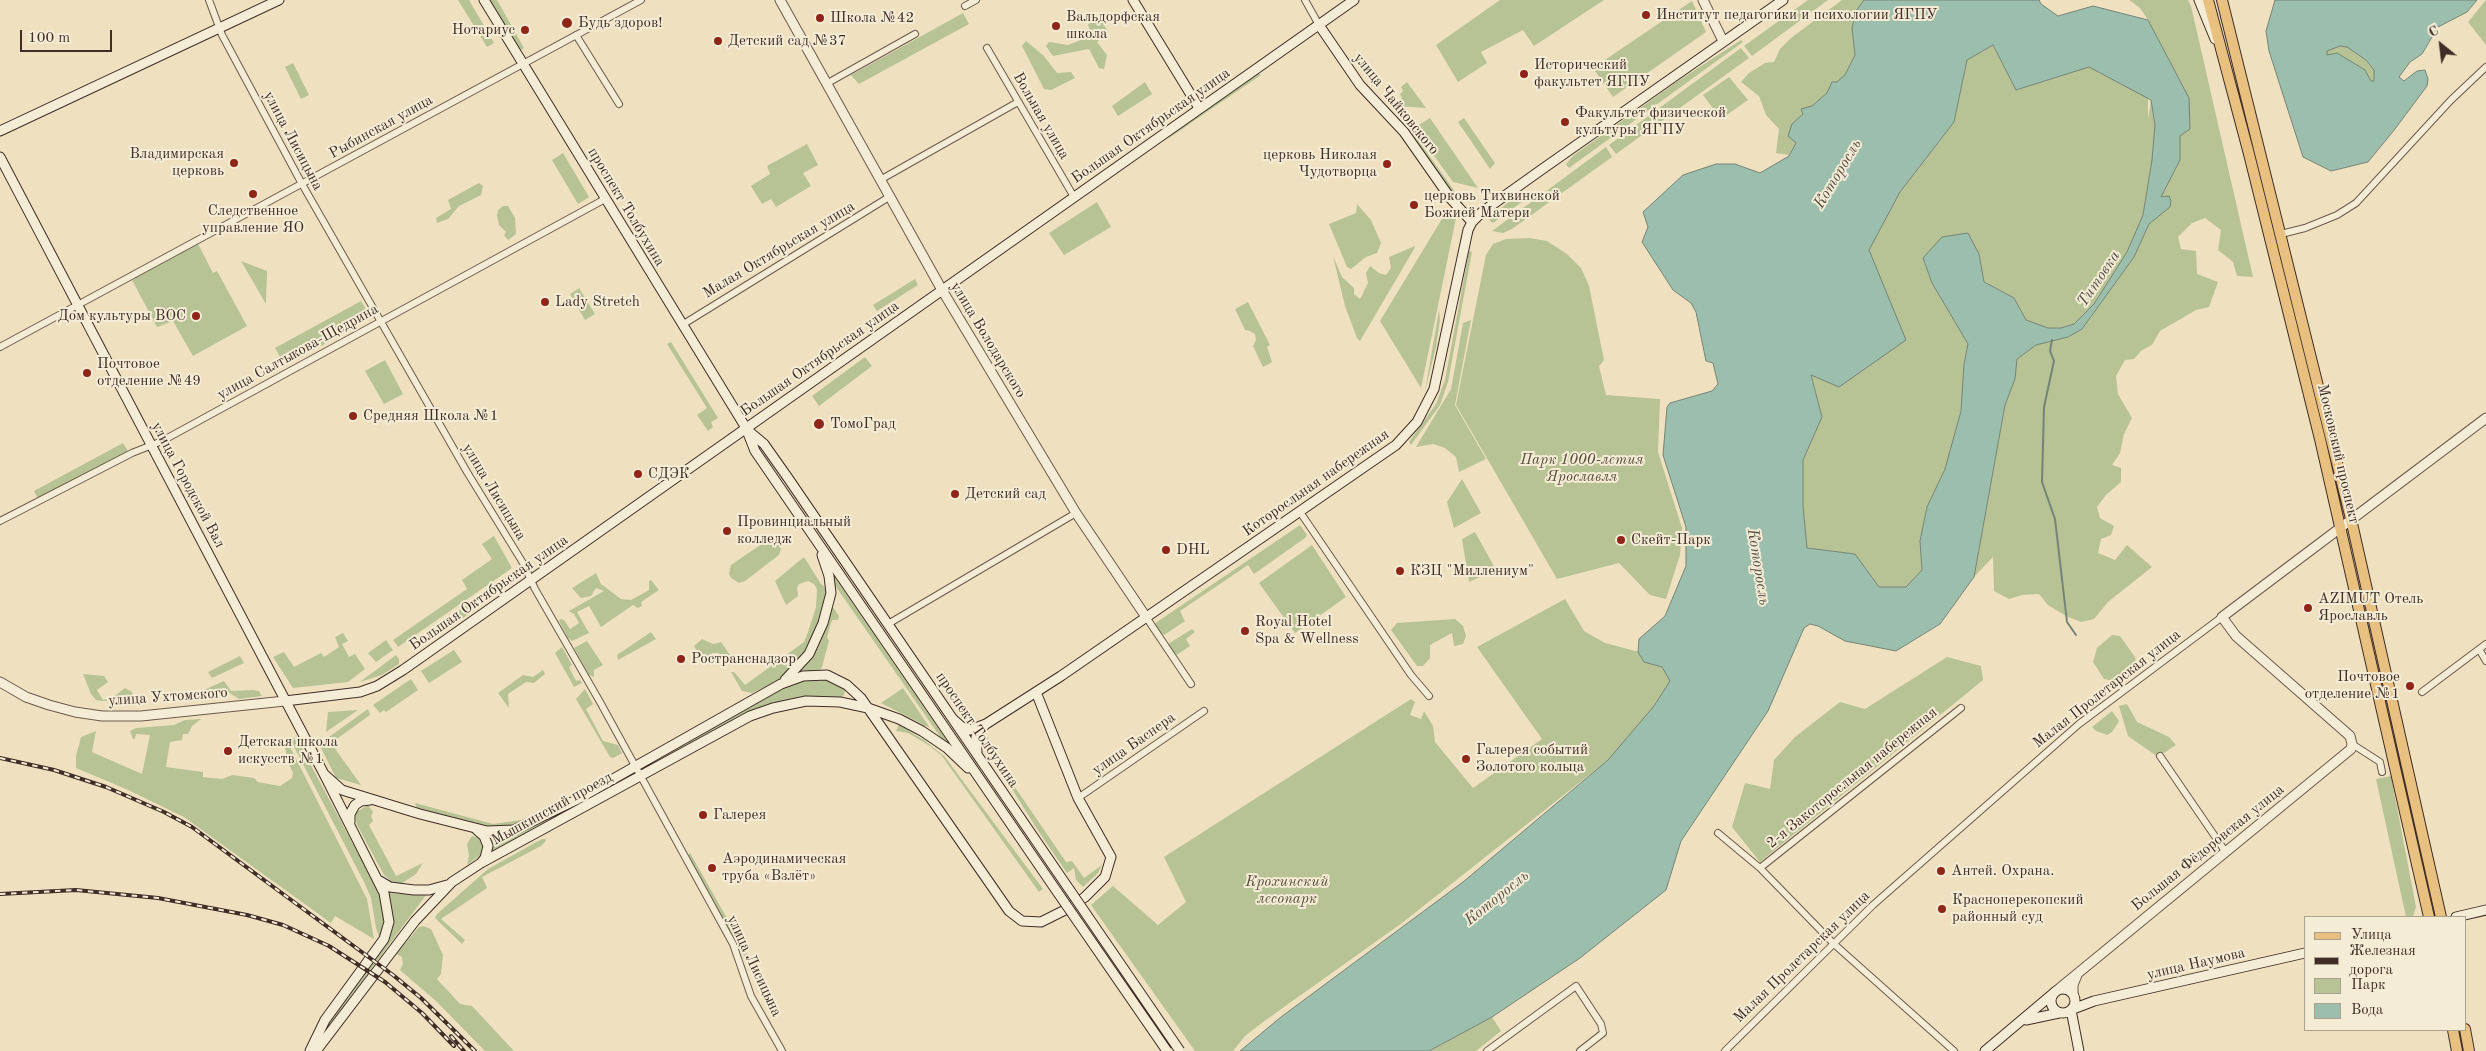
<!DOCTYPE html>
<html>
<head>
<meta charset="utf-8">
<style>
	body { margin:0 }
	#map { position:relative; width:2486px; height:1051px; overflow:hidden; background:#efe1c0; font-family:"Old Standard TT",serif }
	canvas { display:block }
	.legend { position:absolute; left:2304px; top:916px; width:162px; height:115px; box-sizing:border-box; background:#f5ecd6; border:1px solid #aca090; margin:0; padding:6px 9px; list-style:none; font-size:15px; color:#3f2d26 }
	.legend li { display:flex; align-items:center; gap:10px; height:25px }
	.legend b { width:25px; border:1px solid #aca090 }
	.north { position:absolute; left:2416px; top:20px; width:50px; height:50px; -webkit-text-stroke:4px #f5ecd6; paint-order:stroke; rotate:331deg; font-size:14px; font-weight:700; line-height:20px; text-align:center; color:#3f2d26 }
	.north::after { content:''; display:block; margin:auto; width:18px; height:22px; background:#3f2d26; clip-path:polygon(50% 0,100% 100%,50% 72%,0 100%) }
	.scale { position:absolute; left:20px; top:30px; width:92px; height:22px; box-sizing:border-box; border:2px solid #3f2d26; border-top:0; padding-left:6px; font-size:15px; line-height:18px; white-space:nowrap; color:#3f2d26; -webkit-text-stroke:4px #f5ecd6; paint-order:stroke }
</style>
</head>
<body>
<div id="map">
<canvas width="2486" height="1051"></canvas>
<ul class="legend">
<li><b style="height:6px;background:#e8c080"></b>Улица</li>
<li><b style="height:6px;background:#3f2d26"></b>Железная дорога</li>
<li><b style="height:14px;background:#b7c394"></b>Парк</li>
<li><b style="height:14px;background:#9bbead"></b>Вода</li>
</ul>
<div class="north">С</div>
<div class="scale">100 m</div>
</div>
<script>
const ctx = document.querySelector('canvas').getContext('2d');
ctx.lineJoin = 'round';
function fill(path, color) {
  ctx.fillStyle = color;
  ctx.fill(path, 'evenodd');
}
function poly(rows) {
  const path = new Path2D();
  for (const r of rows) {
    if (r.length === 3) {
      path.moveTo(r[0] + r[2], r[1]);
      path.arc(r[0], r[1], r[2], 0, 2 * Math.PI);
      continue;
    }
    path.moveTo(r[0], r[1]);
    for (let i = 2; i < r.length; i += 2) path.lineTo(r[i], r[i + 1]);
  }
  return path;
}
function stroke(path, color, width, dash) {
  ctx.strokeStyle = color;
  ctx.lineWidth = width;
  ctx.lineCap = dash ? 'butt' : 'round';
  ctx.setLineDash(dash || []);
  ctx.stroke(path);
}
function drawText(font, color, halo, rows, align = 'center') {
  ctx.font = font + ' "Old Standard TT",serif';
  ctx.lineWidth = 4;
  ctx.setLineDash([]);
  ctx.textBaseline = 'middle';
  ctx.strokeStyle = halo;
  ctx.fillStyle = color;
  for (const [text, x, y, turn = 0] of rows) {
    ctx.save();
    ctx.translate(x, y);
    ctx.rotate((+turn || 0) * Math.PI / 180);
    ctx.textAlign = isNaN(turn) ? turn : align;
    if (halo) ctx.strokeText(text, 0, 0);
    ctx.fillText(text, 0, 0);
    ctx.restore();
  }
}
fill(poly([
	[458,0,469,0,494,43,487,47],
	[490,0,497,0,524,48,519,51],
	[1500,0,1604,0,1534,46,1523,30,1481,52,1487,63,1458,82,1436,45],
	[1808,0,1828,0,1752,56,1744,46],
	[1842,0,1864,0,1856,11,1852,28,1855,55,1845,75,1837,83,1832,83,1827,93,1792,124,1796,143,1789,155,1776,153,1779,129,1766,115,1759,96,1741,82,1749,73,1765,63,1774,62,1780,49,1791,38],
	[2129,0,2188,0,2191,6,2253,277,2237,276,2233,262,2218,250,2221,230,2205,218,2192,223,2178,237,2181,249,2196,251,2197,274,2218,282,2209,307,2196,310,2160,331,2152,345,2142,350,2134,359,2125,360,2116,376,2118,394,2132,418,2124,434,2120,453,2112,465,2121,468,2121,482,2106,495,2097,507,2100,518,2114,526,2111,535,2101,539,2098,553,2115,560,2127,545,2152,567,2108,602,2094,619,2081,622,2066,616,2048,605,2039,594,2022,595,2009,599,1994,591,1993,557,1974,577,2005,405,2015,379,2017,359,2036,345,2068,337,2082,329,2134,257,2149,224,2170,207,2160,197,2180,160,2180,136,2189,98,2148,20,2140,8],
	[2486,0,2486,45,2468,22],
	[1692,1,1706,32,1613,97,1593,68],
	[963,13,969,24,859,84,851,75],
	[1101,18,1108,33,1097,42,1107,55,1104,69,1099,68,1089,49,1053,56,1046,46,1049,42,1068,45,1081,40,1090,32,1088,24],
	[1741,40,1743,42,1569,168,1566,164,1574,155,1678,81],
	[1026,41,1044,56,1057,73,1071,72,1075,78,1051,90,1044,89,1022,46],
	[1993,45,2016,90,2089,67,2148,98,2148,119,2151,100,2155,125,2152,160,2143,215,2127,253,2094,304,2074,324,2061,328,2048,328,2026,320,2014,298,1984,282,1979,254,1923,258,1932,283,1968,344,1964,364,1961,411,1945,469,1927,507,1920,541,1922,570,1906,587,1879,587,1855,554,1807,548,1803,506,1803,460,1822,417,1811,375,1905,340,1869,250,1900,192,1954,122,1967,60],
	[2340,46,2347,47,2366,60,2374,70,2375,81,2371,81,2364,70,2337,53,2327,55,2327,51],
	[1741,48,1749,58,1616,154,1609,145],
	[293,63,309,95,301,99,285,67],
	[1258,73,1261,75,1169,138,1167,135],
	[1729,77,1748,100,1721,119,1703,95],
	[1145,82,1152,94,1118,116,1112,106],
	[1407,82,1426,108,1396,106,1395,103,1402,98,1400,94,1403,91,1401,87],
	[1430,118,1478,188,1453,182,1414,128],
	[1464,118,1495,163,1490,169,1458,122],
	[1411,130,1463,203,1458,203,1408,132],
	[807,144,818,165,803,173,811,186,776,207,771,199,762,204,751,186,770,174,767,166],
	[1606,147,1612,157,1512,229,1503,233,1492,231],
	[563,153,589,197,578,204,552,160],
	[479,183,483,186,481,195,459,206,448,219,437,223,436,218,451,209,448,200],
	[1527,192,1530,196,1493,223,1490,221,1490,217,1515,197,1520,201,1525,198,1524,194],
	[1097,202,1111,227,1064,255,1049,233],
	[1357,204,1371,220,1381,243,1377,253,1366,257,1351,269,1347,267,1329,224,1356,213],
	[503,206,508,206,515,218,516,234,508,240,504,235,506,232,499,225,497,216,498,210],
	[1448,209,1456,218,1421,388,1380,321],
	[1530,238,1547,241,1567,254,1581,268,1589,286,1604,360,1599,366,1606,395,1660,399,1658,452,1682,528,1680,555,1666,599,1650,595,1619,563,1557,579,1456,405,1486,255,1493,244,1506,239],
	[195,244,198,244,213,273,217,271,247,326,193,356,173,321,157,327,132,280,135,279,133,277,165,262,174,257,173,255],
	[1415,246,1414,249,1360,341,1357,338,1345,306,1333,256,1342,277,1354,288,1354,294,1360,299,1368,283,1366,273,1370,266,1379,273,1386,275,1391,268,1389,257],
	[1469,251,1472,252,1448,382,1440,405,1411,445,1409,442,1436,404,1445,380],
	[241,261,267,271,266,304],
	[915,279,918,285,877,311,873,305],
	[579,288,595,314,585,320,570,294],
	[361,301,371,318,285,366,275,348],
	[1248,302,1270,345,1267,347,1272,362,1263,367,1253,346,1256,340,1255,334,1250,331,1245,330,1235,309],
	[1439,310,1440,320,1436,347,1425,391],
	[1471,320,1455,405,1486,459,1459,472,1456,457,1445,448,1433,444,1416,447,1451,389,1463,323],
	[671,342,718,418,711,422,713,427,708,431,697,415,707,408,667,344],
	[865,357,872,366,819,406,812,396],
	[385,360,403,394,384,404,365,371],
	[123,443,128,451,38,499,34,491],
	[1462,479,1481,513,1454,528,1447,502],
	[1300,525,1307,535,1305,538,1254,574,1248,565,1180,611,1185,621,1164,635,1161,633,1154,624],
	[1475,532,1496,570,1469,582,1462,539],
	[494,536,512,568,398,647,393,640,467,589,462,580,492,559,482,544],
	[772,537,780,541,782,546,779,555,745,581,739,583,731,578,729,574,731,565],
	[1312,545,1346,597,1295,633,1259,583],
	[804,557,821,584,827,589,826,604,809,648,789,672,775,682,752,693,742,691,731,672,734,672,745,685,804,642,808,632,816,607,817,589,814,584,808,581,799,584,797,588,798,596,786,605,775,581],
	[596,573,601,584,621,599,631,600,649,590,649,581,651,580,659,590,641,602,642,606,638,608,633,605,601,627,589,606,577,612,589,633,572,641,568,638,559,621,560,619,564,620,570,629,579,623,574,614,569,611,604,591,596,588,591,596,581,598,572,588],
	[832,573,952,748,941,738,832,581],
	[506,577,510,584,463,618,459,618,455,613],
	[1565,599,1584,631,1605,643,1662,658,1673,678,1642,725,1608,760,1402,923,1263,1022,1245,1036,1233,1051,1195,1051,1091,905,1113,886,1158,925,1186,902,1164,857,1411,699,1415,702,1410,715,1421,719,1424,711,1433,726,1435,742,1473,788,1542,739,1477,647],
	[832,606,839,616,838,620,832,620,827,637,829,641,822,667,820,670,797,674,818,648],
	[1455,619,1463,626,1466,636,1463,644,1454,646,1452,633,1430,645,1430,658,1423,666,1417,666,1391,630,1397,623],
	[1192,629,1195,632,1186,639,1190,646,1175,656,1168,644],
	[651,632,656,639,618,660,617,655],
	[343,633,348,641,342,644,349,657,355,654,365,669,348,682,293,688,273,657,284,652,294,667,321,653,324,657,339,647,335,637],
	[2112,635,2120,636,2135,657,2136,664,2114,681,2104,679,2093,662,2097,648],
	[702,639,713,644,721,642,734,661,727,665,724,657,718,653,712,653,709,658,701,659,694,646],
	[386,640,393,650,376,662,368,653],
	[587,641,603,665,594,670,594,677,589,675,574,648],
	[562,647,572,665,569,667,576,681,580,680,582,683,574,687,555,653],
	[454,650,462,662,429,683,421,671],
	[396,655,399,659,399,664,382,675,360,682],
	[240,656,244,663,212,678,208,672],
	[1947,657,1981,666,1983,680,1760,862,1732,827,1745,783,1770,789,1774,760,1795,737,1840,702,1865,709],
	[543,670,545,674,534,683,526,682,508,694,509,708,498,693,523,675,533,677],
	[83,674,104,676,108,682,97,690,103,700,113,697,125,688,132,692,133,697,130,701,102,701,96,700,91,694],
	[825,677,846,688,844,695,841,698,803,697,753,709,641,769,790,684,800,680],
	[411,679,418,690,386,712,384,710,380,713,373,705],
	[224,681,231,691,253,690,259,691,262,696,239,699,228,692,170,700,197,693],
	[903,688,930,728,881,703],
	[585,689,593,704,586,709,603,741,618,745,622,753,613,758,610,757,576,699],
	[2127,704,2137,722,2169,737,2176,745,2158,757,2128,736,2119,706],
	[368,709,370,715,331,743,361,785,336,778,319,744],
	[358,710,326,732,328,712],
	[2112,711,2119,721,2112,732,2107,735,2096,731,2092,727],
	[201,719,192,726,188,734,183,734,182,740,170,742,166,767,203,772,203,777,222,779,232,775,254,778,258,782,280,786,292,778,293,773,288,762,284,743,286,739,367,899,374,939,335,916,331,923,184,817,126,789,76,768,76,756,81,737,96,731,92,752,142,774,150,735,136,734,135,739,133,739,130,731,136,728,174,725,185,720],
	[899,725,924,740,945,757,1043,889,1039,892,942,756,930,746,908,733,896,731],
	[289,737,297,739,379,893,384,917,380,940,376,928,371,898,365,884],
	[988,737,997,761,1066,862,1072,861,1084,878,1102,865,1098,873,1083,887,1076,880,1074,868,1067,873,1037,829,989,752,985,744,985,738],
	[631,772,632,775,491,853,490,835,510,835,533,827],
	[2391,776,2416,907,2413,916,2408,917,2406,917,2376,779],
	[415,803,493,824,521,820,524,822,506,827,484,826,417,808],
	[368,805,373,812,371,816,373,821,369,825,396,876,423,863,416,874,399,885,394,884,384,875,357,825,355,813],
	[472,836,481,838,484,849,482,854,467,865,469,856,467,844],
	[542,839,546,839,545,842,541,846,482,877,487,888,441,919,465,940,462,944,435,918,437,914,488,869],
	[690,853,754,966,752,970,688,856],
	[388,893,426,895,323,1034,321,1032,349,993,386,945,390,935,393,919],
	[423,926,431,929,443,955,441,974,437,979,460,1004,472,1006,514,1051,485,1051,437,1002,400,970,403,964,402,957,396,954,419,927],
	[1492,1017,1501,1031,1476,1051,1430,1051]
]), '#b7c394');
const water = poly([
	[1864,0,2039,0,2041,4,2058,16,2093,6,2148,20,2189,98,2190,129,2180,136,2180,160,2161,197,2169,196,2171,201,2170,207,2149,224,2134,257,2082,329,2068,337,2036,345,2017,359,2015,379,2005,405,1974,577,1940,624,1896,651,1845,641,1818,626,1810,624,1804,628,1768,711,1681,841,1666,890,1580,958,1492,1017,1429,1051,1240,1051,1281,1017,1463,882,1608,760,1654,706,1670,681,1662,667,1644,662,1638,652,1639,639,1665,616,1686,566,1686,527,1663,455,1667,407,1670,403,1712,391,1718,384,1713,363,1706,361,1696,312,1691,303,1673,290,1642,242,1648,227,1643,212,1683,175,1716,164,1735,164,1760,173,1789,156,1796,143,1788,136,1792,124,1803,114,1801,109,1812,106,1827,93,1832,82,1837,82,1845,75,1855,55,1852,28,1856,11,1864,0],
	[1993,45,2016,90,2089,67,2151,100,2155,125,2152,160,2143,215,2127,252,2094,304,2074,324,2061,328,2048,328,2026,320,2014,298,1984,282,1979,254,1968,233,1942,237,1923,258,1932,283,1968,344,1964,364,1961,411,1945,469,1927,507,1920,541,1922,570,1906,587,1879,587,1855,554,1807,548,1803,506,1803,460,1822,417,1811,375,1839,387,1906,340,1869,250,1900,192,1954,122,1967,60,1993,45],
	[2275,0,2477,0,2467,12,2438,27,2422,54,2410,62,2399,77,2404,81,2417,71,2425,70,2428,79,2427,86,2395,129,2368,162,2331,171,2303,157,2269,51,2266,31,2275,0],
	[2340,46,2347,47,2366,60,2374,70,2374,81,2371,81,2365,70,2337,53,2327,55,2327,51,2340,46]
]);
fill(water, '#9bbead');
stroke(water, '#768477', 1);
stroke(poly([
	[2052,340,2050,351,2054,361,2044,407,2042,482,2055,519,2067,622,2076,635]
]), '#768477', 2);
const minor = poly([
	[209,0,222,35,302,184,467,472,523,563,535,589,600,702,733,944,751,996,782,1051],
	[1305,0,1319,25],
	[965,6,976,0],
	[576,35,619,104],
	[987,48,1074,197],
	[826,84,915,34],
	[880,180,1018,102],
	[2281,234,2305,228,2337,215,2356,203,2451,100,2486,67],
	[682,325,889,197],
	[0,347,641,0],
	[1300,512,1411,675,1429,696],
	[0,521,132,453,162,441,605,199],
	[1146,617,1191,684],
	[888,624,1076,513],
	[2479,649,2486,661],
	[2422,692,2486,644],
	[2352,744,2380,762,2382,772],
	[2160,756,2225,851],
	[1078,798,1204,711],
	[1718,833,1760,868,1834,944,1954,1051],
	[1760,868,1961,708],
	[1487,1051,1576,986,1601,1024,1603,1033,1580,1051],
	[1725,1051,1873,905,2079,724,2222,617]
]);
const tertiary = poly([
	[780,0,942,290,1076,513,1146,617],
	[1703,0,1723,41],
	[0,682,26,697,49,705,75,712,102,716,141,716,285,701],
	[2055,992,2351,749,2352,744,2350,736,2236,636,2222,617,2486,418],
	[2073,994,2073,985,2077,975]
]);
const secondary = poly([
	[484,0,746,428,755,451,1058,893],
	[1133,0,1199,108],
	[2199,0,2215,39],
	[1319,25,1360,85,1404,132,1451,199,1472,222],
	[0,131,279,0],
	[0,157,324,774,384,893,389,922,384,939,325,1020,310,1051],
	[746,429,764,444,788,478,1069,889],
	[785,680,809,654,823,623,831,593,829,576,822,555],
	[285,701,360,692,377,686,403,670,1354,0],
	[953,719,962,727,970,730,986,724,1061,676,1396,445,1417,422,1434,389,1468,230,1472,222,1482,212,1541,170,1783,0],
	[977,752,976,737,984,726],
	[324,774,342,790,420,814,487,831,514,830,576,800,781,684,803,676,827,675,847,685,861,698,1009,911,1022,921,1041,922,1067,909,1085,897,1105,877,1111,857,1078,798,1036,692],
	[350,822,350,814,355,805,361,801,370,800],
	[477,830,484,836,488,846,485,858,481,863],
	[380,881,390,887,414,890,429,890,447,885],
	[2456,917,2486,910],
	[2063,1001,12],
	[2073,1009,2094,1001,2305,953],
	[2071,1010,2079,1051],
	[2026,1020,2059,1013],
	[316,1051,415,921,452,882,481,863,750,716,773,708,806,701,840,702,868,708,899,719,922,731,947,748,968,768],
	[1985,1051,2055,992]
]);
const primary = poly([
	[2208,0,2249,154,2320,439,2429,917],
	[2222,0,2351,519,2441,917],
	[2465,1029,2469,1051],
	[2453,1030,2457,1051]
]);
stroke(minor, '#6b5a4c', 8);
stroke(tertiary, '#6b5a4c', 11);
stroke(secondary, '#3f2d26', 11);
stroke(primary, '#3f2d26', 12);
stroke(minor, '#f5ecd6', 6);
stroke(tertiary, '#f5ecd6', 9);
stroke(secondary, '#f5ecd6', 9);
stroke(primary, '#e8c080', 10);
const rail = poly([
	[0,758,54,770,106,787,164,812,192,827,393,975,421,998,475,1051],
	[0,894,76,890,158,898,247,915,283,925,329,946,385,982,422,1013,454,1046],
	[451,1036,464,1051]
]);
stroke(rail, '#3f2d26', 4);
stroke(rail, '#f5ecd6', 2, [5.5]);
const secondaryBridge = poly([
	[1069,889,1180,1051],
	[1058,893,1167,1051]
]);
stroke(secondaryBridge, '#3f2d26', 11, []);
stroke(secondaryBridge, '#f5ecd6', 9);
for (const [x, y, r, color] of [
	[1646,15,5,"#8f2418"],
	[820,18,5,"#8f2418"],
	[567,23,6,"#8f2418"],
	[1056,26,5,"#8f2418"],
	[525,30,5,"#8f2418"],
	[718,41,5,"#8f2418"],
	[1524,74,5,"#8f2418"],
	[1565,122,5,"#8f2418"],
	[234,163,5,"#8f2418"],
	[1387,164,5,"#8f2418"],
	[253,194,5,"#8f2418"],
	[1414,205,5,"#8f2418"],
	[545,302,5,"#8f2418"],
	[196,316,5,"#8f2418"],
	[87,373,5,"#8f2418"],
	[353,416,5,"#8f2418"],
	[819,424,6,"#8f2418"],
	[638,474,5,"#8f2418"],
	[955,494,5,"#8f2418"],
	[727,531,5,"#8f2418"],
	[1621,540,5,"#8f2418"],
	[1166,550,5,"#8f2418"],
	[1400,571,5,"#8f2418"],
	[2308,608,5,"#8f2418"],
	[1245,631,5,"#8f2418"],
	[681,659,5,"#8f2418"],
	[2410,686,5,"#8f2418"],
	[228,751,5,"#8f2418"],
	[1466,759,5,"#8f2418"],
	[703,815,5,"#8f2418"],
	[712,868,5,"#8f2418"],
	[1941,871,5,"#8f2418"],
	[1942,909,5,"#8f2418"]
]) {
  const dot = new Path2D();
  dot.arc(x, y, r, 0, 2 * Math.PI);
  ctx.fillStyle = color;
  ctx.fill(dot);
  stroke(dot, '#f5ecd6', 2);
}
drawText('15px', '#3f2d26', '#f5ecd6', [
	["Институт педагогики и психологии ЯГПУ",1656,15],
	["Вальдорфская",1066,17],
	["школа",1066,34],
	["Школа №42",830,18],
	["Будь здоров!",578,23],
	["Нотариус",515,30,"right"],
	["Детский сад №37",728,41],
	["Исторический",1534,65],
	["факультет ЯГПУ",1534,82],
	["Факультет физической",1575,113],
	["культуры ЯГПУ",1575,130],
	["Владимирская",224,154,"right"],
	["церковь",224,171,"right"],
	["церковь Николая",1377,155,"right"],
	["Чудотворца",1377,172,"right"],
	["церковь Тихвинской",1424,196],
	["Божией Матери",1424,213],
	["Следственное",253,211,"center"],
	["управление ЯО",253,228,"center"],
	["Lady Stretch",555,302],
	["Дом культуры ВОС",186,316,"right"],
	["Почтовое",97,364],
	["отделение №49",97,381],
	["Средняя Школа №1",363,416],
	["ТомоГрад",830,424],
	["СДЭК",648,474],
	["Детский сад",965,494],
	["Провинциальный",737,522],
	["колледж",737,539],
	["Скейт-Парк",1631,540],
	["DHL",1176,550],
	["КЗЦ \"Миллениум\"",1410,571],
	["AZIMUT Отель",2318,599],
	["Ярославль",2318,616],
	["Royal Hotel",1255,622],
	["Spa & Wеllness",1255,639],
	["Ространснадзор",691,659],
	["Почтовое",2400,677,"right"],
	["отделение №1",2400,694,"right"],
	["Детская школа",238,742],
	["искусств №1",238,759],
	["Галерея событий",1476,750],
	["Золотого кольца",1476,767],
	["Галерея",713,815],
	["Аэродинамическая",722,859],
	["труба «Взлёт»",722,876],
	["Антей. Охрана.",1951,871],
	["Красноперекопский",1952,900],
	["районный суд",1952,917]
], 'left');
drawText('15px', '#3f2d26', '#f5ecd6', [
	["улица Чайковского",1396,104,51],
	["Вольная улица",1041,116,60],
	["Большая Октябрьская улица",1151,126,-35],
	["Рыбинская улица",381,127,-29],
	["улица Лисицына",293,141,62],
	["проспект Толбухина",626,207,59],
	["Малая Октябрьская улица",779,250,-31],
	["улица Володарского",988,340,59],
	["улица Салтыкова-Щедрина",298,352,-29],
	["Большая Октябрьская улица",820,359,-35],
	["Московский проспект",2338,454,77],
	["Которосльная набережная",1316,483,-35],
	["улица Городской Вал",188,485,62],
	["улица Лисицына",494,492,59],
	["Большая Октябрьская улица",489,593,-35],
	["Малая Пролетарская улица",2107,689,-38],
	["улица Ухтомского",168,697,-4],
	["проспект Толбухина",977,730,56],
	["улица Баснера",1134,744,-35],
	["2-я Закоторосльная набережная",1852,778,-39],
	["Мышкинский проезд",552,809,-29],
	["Большая Фёдоровская улица",2208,848,-39],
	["Малая Пролетарская улица",1802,957,-44],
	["улица Наумова",2196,964,-13],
	["улица Лисицына",754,966,65]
]);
drawText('italic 15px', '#574b3c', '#f5ecd6', [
	["Парк 1000-летия",1582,460],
	["Ярославля",1582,477],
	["Крохинский",1287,882],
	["лесопарк",1287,899]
]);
drawText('italic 16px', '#565148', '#f5ecd6', [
	["Которосль",1838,174,-59],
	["Титовка",2099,279,-56],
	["Которосль",1758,567,81],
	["Которосль",1497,898,-39]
]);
</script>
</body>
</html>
